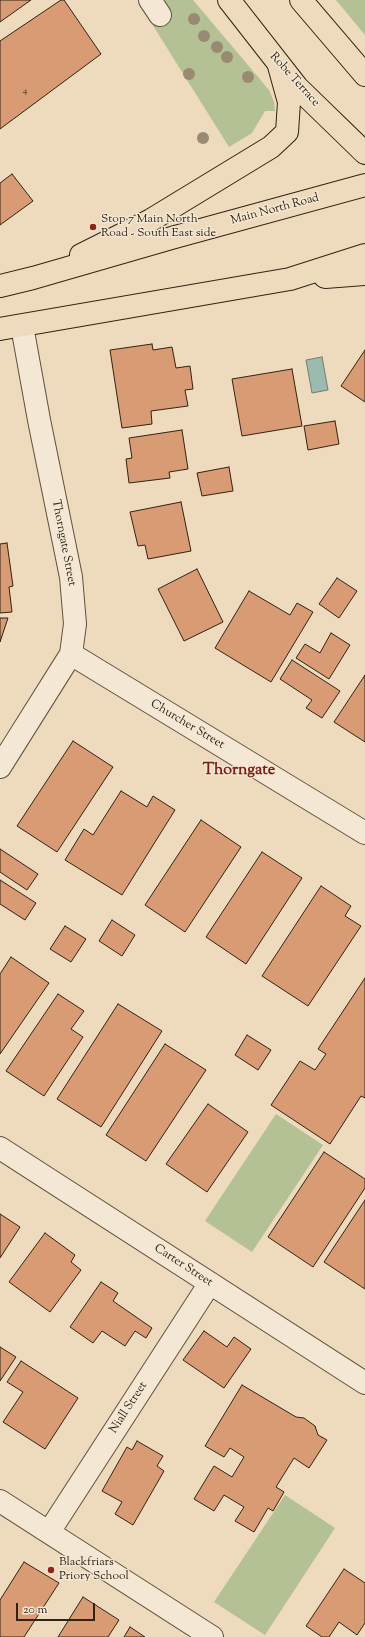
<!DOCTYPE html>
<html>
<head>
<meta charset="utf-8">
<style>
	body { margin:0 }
	#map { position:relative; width:365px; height:1637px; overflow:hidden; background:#eedabc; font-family:"Sorts Mill Goudy",serif }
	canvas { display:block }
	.scale { position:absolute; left:16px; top:1603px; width:79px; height:18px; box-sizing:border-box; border:2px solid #302314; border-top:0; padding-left:5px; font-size:12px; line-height:14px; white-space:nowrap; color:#302314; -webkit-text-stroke:3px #f4e7d3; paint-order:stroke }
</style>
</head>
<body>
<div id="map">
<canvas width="365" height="1637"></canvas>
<div class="scale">20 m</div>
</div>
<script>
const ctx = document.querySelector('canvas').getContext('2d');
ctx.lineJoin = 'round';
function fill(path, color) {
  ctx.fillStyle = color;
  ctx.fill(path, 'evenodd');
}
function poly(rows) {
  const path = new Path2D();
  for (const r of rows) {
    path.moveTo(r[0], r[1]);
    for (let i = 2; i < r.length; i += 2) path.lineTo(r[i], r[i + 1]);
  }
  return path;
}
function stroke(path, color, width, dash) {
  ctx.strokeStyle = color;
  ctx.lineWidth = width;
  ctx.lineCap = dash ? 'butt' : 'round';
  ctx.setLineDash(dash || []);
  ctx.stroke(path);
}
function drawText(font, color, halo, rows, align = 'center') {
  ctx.font = font + ' "Sorts Mill Goudy",serif';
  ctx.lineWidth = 3;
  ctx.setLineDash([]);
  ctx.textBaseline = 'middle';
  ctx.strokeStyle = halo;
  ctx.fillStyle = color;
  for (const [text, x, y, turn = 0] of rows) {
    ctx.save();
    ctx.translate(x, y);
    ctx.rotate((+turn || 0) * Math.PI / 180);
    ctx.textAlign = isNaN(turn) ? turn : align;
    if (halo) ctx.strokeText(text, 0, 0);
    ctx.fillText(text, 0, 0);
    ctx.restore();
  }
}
fill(poly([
	[163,0,193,0,269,90,274,102,275,111,265,111,252,133,229,147,152,24,170,11],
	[336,0,365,0,365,35],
	[276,1114,323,1145,252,1252,205,1221],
	[285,1495,335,1528,265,1635,214,1602]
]), '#b3c195');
const water = poly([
	[322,357,328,390,312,393,306,360,322,357]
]);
fill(water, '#9abbae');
stroke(water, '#707e70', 1);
const building = poly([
	[0,0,31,0,0,22,0,0],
	[61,0,64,0,101,54,0,129,0,41,61,0],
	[12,174,33,201,0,225,0,183,12,174],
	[152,344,153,350,172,347,176,368,190,366,193,389,185,390,188,406,151,411,152,424,122,428,110,350,152,344],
	[365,350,365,402,341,386,365,350],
	[292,369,302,426,242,436,232,379,292,369],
	[335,421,339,444,308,450,304,426,335,421],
	[182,430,188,469,169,472,170,478,129,483,126,459,132,458,129,438,182,430],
	[229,467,233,491,202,496,197,473,229,467],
	[181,502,191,551,148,559,145,545,138,546,130,512,181,502],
	[7,543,13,586,9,587,12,612,0,613,0,544,7,543],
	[197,569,223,622,184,641,158,589,197,569],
	[337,578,357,591,339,618,319,604,337,578],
	[249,591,290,615,297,603,313,612,271,682,215,648,249,591],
	[0,618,8,618,0,642,0,618],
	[331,633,350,645,329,679,296,658,305,644,320,653,331,633],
	[292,660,340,691,322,718,306,708,312,700,280,679,292,660],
	[365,675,365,742,334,722,365,675],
	[73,741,113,767,57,852,17,826,73,741],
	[121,791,147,807,153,796,175,810,122,895,65,860,84,829,93,835,121,791],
	[201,820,241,847,185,932,145,905,201,820],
	[0,849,38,874,27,890,0,872,0,849],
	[262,852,302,878,246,964,206,937,262,852],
	[0,880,36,903,25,920,0,904,0,880],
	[321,886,351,906,345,916,361,926,308,1006,262,976,321,886],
	[112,920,135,935,122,956,99,941,112,920],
	[65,926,86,939,71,962,50,949,65,926],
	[11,957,49,983,0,1054,0,974,11,957],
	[365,978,365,1098,361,1096,330,1144,271,1105,300,1061,315,1070,326,1054,318,1049,365,978],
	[58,994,84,1011,71,1029,83,1037,44,1096,6,1071,58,994],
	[118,1004,162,1031,101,1127,57,1099,118,1004],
	[247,1035,271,1050,258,1070,235,1055,247,1035],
	[165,1044,206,1070,146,1161,106,1135,165,1044],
	[208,1104,248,1132,207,1192,166,1164,208,1104],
	[324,1152,365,1179,365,1188,313,1267,268,1237,324,1152],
	[365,1200,365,1289,324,1262,365,1200],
	[0,1214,20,1227,0,1258,0,1214],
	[45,1233,75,1255,71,1262,81,1270,50,1312,9,1282,45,1233],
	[101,1282,118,1293,113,1301,152,1328,146,1338,135,1331,125,1346,102,1331,93,1343,70,1327,101,1282],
	[204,1331,227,1347,234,1337,251,1349,224,1388,183,1360,204,1331],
	[0,1347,16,1357,0,1381,0,1347],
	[21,1361,78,1398,45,1449,3,1422,23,1392,7,1382,21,1361],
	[242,1385,296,1417,304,1418,315,1426,318,1435,327,1440,309,1468,294,1458,276,1487,284,1492,273,1511,268,1508,254,1532,235,1521,244,1507,224,1495,214,1511,194,1499,214,1466,232,1477,244,1457,230,1448,224,1457,205,1446,242,1385],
	[137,1441,163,1456,157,1466,164,1471,133,1525,115,1514,122,1502,102,1491,127,1447,132,1450,137,1441],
	[24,1562,59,1583,24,1637,0,1637,0,1600,24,1562],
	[344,1569,365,1583,365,1623,357,1635,339,1622,329,1637,322,1637,306,1626,344,1569],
	[83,1597,119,1620,108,1637,58,1637,83,1597],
	[130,1627,145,1637,124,1637,130,1627]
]);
fill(building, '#d89b73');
stroke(building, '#302314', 1);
const minor = poly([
	[150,0,160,15],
	[71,654,365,833],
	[0,767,71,654,75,624,71,577,39,420,22,326],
	[0,1148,365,1383],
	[0,1501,212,1637],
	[49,1532,210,1283]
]);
const highway = poly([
	[229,0,297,87,365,153],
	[301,0,365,75],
	[81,255,151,220,271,147,287,132,289,102,279,66],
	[325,277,365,274],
	[0,286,33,278,175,237,365,185],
	[0,329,290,279,365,255]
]);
stroke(minor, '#60513e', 24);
stroke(highway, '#302314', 24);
stroke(minor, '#f4e7d3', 22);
stroke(highway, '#eedabc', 22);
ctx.fillStyle = '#988b71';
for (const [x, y] of [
	[194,19],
	[204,36],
	[217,47],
	[227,57],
	[189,74],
	[248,77],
	[203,138]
]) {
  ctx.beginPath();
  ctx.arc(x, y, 6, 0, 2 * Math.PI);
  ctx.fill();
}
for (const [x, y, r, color] of [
	[93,227,4,"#8f2418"],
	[51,1570,4,"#8f2418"]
]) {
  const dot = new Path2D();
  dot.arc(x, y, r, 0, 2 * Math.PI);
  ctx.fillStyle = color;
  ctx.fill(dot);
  stroke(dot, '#f4e7d3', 1.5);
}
drawText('10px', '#5a412c', null, [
	["4",25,91]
]);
drawText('12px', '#302314', '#f4e7d3', [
	["Robe Terrace",294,80,48],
	["Main North Road",275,210,-15],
	["Thorngate Street",63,543,79],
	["Churcher Street",187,725,31],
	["Carter Street",183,1266,33],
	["Niall Street",129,1408,-57]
]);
drawText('12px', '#302314', '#f4e7d3', [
	["Stop 7 Main North",101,220],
	["Road - South East side",101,234],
	["Blackfriars",59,1563],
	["Priory School",59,1577]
], 'left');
drawText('bold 16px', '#7a1f14', '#f4e7d3', [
	["Thorngate",239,771]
]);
</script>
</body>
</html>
